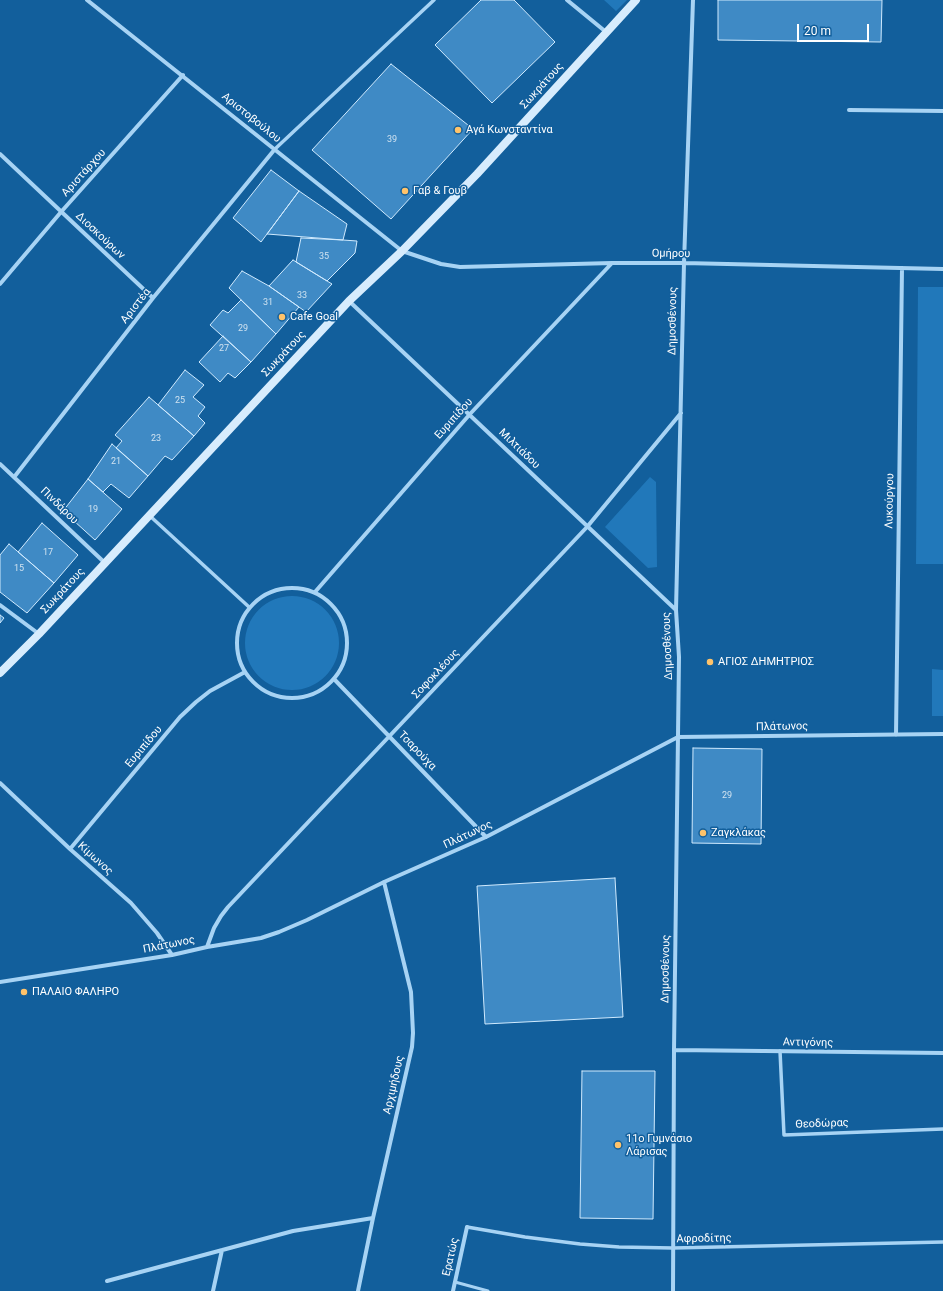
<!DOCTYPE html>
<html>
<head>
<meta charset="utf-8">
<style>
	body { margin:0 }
	#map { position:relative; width:943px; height:1291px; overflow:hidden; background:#125f9c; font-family:Roboto,sans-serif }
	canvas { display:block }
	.scale { position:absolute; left:797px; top:24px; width:72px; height:18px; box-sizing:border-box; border:2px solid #fff; border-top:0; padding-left:5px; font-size:12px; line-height:14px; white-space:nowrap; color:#fff; -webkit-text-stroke:3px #125f9c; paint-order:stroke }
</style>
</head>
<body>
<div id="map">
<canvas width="943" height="1291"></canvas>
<div class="scale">20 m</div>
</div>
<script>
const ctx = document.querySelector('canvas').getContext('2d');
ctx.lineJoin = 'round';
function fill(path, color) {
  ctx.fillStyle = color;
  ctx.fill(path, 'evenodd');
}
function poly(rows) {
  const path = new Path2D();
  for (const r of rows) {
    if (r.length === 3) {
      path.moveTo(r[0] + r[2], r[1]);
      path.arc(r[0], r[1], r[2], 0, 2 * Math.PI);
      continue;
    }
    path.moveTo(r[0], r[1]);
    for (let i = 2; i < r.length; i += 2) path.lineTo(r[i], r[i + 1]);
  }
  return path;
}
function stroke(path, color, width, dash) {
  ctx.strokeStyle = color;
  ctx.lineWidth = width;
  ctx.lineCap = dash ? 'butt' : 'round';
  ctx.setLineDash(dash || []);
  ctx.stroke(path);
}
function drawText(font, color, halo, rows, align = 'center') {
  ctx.font = font + ' Roboto,sans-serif';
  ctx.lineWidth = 3;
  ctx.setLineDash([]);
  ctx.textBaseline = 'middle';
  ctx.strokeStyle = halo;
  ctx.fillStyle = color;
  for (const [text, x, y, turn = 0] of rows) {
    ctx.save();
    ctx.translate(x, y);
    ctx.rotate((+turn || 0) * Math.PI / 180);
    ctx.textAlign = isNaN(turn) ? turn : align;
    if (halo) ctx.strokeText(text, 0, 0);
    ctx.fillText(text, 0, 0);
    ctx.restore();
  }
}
fill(poly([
	[604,0,627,0,616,11],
	[918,287,943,287,943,564,916,564],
	[650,477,656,482,657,567,648,568,605,527],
	[292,643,47],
	[932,669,943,670,943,716,932,716]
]), '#2178ba');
const building = poly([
	[481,0,514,0,555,42,492,103,435,45,481,0],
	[718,0,882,0,881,42,718,40,718,0],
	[391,64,473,129,391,219,312,150,391,64],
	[271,170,299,191,261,242,233,218,271,170],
	[299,191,347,224,343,240,267,234,299,191],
	[301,238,343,240,357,241,355,253,327,281,296,262,301,238],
	[293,260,332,284,306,312,269,286,293,260],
	[242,271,269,286,299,307,276,334,229,288,242,271],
	[241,300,276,334,251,362,210,325,223,310,228,313,241,300],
	[223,336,251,362,235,378,228,373,220,382,199,362,223,336],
	[185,370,204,385,193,397,205,407,198,416,205,423,194,436,158,405,185,370],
	[149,397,194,436,172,460,165,456,148,476,116,448,122,441,115,435,149,397],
	[112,444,148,476,129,498,111,484,103,492,88,479,112,444],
	[88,479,122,509,95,540,63,511,88,479],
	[42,523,78,555,54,583,18,552,42,523],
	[9,544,54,583,27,613,0,592,0,555,9,544],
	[0,615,4,618,0,623,0,615],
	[693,748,762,749,761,844,692,843,693,748],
	[615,878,623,1017,485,1024,477,886,615,878],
	[582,1071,655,1071,653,1219,580,1218,582,1071]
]);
fill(building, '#3f8ac5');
stroke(building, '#d0eafe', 1);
stroke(poly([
	[455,1282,488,1291]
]), '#a7d3f4', 3);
stroke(poly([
	[275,149,434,0],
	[150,516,249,607],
	[780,1051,784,1135,943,1129],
	[467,1227,525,1237,580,1244,619,1247,673,1248,943,1242]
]), '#a7d3f4', 3.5);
stroke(poly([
	[87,0,402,251,441,264,460,267,612,263,684,263,943,269],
	[567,0,606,32],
	[849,110,943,111],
	[0,154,153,298],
	[0,284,61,212,183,75],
	[349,301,676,610],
	[0,464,105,563],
	[15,476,153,298,275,149],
	[292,643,55],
	[315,592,470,414,612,263],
	[0,605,39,634],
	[334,679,486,837],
	[896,735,902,268],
	[0,783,70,849,131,903,157,933,172,955],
	[70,849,180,717,196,702,210,691,245,672],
	[207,947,214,928,221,916,228,907,587,527,681,413],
	[0,982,172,955,207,947,261,938,279,932,307,920,384,882,486,837,678,737,943,734],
	[674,1050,943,1053],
	[107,1281,293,1231,373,1218],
	[213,1291,222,1250],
	[358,1291,373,1218,412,1047,413,1033,411,992,384,882],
	[453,1291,467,1227],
	[673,1291,674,1050,679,657,676,610,684,263,693,0]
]), '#a7d3f4', 4);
stroke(poly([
	[0,673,39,634,349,301,402,251,477,174,636,0]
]), '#d7ecfd', 8);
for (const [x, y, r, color] of [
	[458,130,4,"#ffc36a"],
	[405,191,4,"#ffc36a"],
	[282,317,4,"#ffc36a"],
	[710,662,4,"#ffc36a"],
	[703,833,4,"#ffc36a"],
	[24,992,4,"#ffc36a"],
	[618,1145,4,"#ffc36a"]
]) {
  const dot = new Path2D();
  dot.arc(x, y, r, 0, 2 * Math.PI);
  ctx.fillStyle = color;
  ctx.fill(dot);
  stroke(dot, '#125f9c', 1.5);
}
drawText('9px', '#cfe2f0', null, [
	["39",392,140],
	["35",324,257],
	["33",302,296],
	["31",268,303],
	["29",243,329],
	["27",224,349],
	["25",180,401],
	["23",156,439],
	["21",116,462],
	["19",93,510],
	["17",48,553],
	["15",19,569],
	["29",727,796]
]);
drawText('11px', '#fff', '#125f9c', [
	["Σωκράτους",542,86,-48],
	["Αριστοβούλου",251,118,39],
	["Αριστάρχου",84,173,-48],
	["Διοσκούρων",100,236,43],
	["Ομήρου",671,254,1],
	["Αριστέα",136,306,-52],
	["Δημοσθένους",673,321,-89],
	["Σωκράτους",284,354,-47],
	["Ευριπίδου",454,419,-48],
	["Μιλτιάδου",519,449,44],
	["Λυκούργου",890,501,-89],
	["Πινδάρου",59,506,44],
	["Σωκράτους",63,591,-47],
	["Δημοσθένους",668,646,-92],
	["Σοφοκλέους",436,674,-47],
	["Πλάτωνος",782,727,-1],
	["Ευριπίδου",144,747,-50],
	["Τσαρούχα",417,751,46],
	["Πλάτωνος",468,835,-25],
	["Κίμωνος",95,859,42],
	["Πλάτωνος",169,945,-11],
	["Δημοσθένους",666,969,-89],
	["Αντιγόνης",808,1043,1],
	["Αρχιμήδους",394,1085,-77],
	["Θεοδώρας",822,1124,-2],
	["Αφροδίτης",704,1239,-1],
	["Ερατώς",451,1257,-77]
]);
drawText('11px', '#fff', '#125f9c', [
	["Αγά Κωνσταντίνα",466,130],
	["Γαβ & Γουβ",413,191],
	["Cafe Goal",290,317],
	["ΑΓΙΟΣ ΔΗΜΗΤΡΙΟΣ",718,662],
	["Ζαγκλάκας",711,833],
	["ΠΑΛΑΙΟ ΦΑΛΗΡΟ",32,992],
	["11ο Γυμνάσιο",626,1139],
	["Λάρισας",626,1152]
], 'left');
</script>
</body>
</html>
